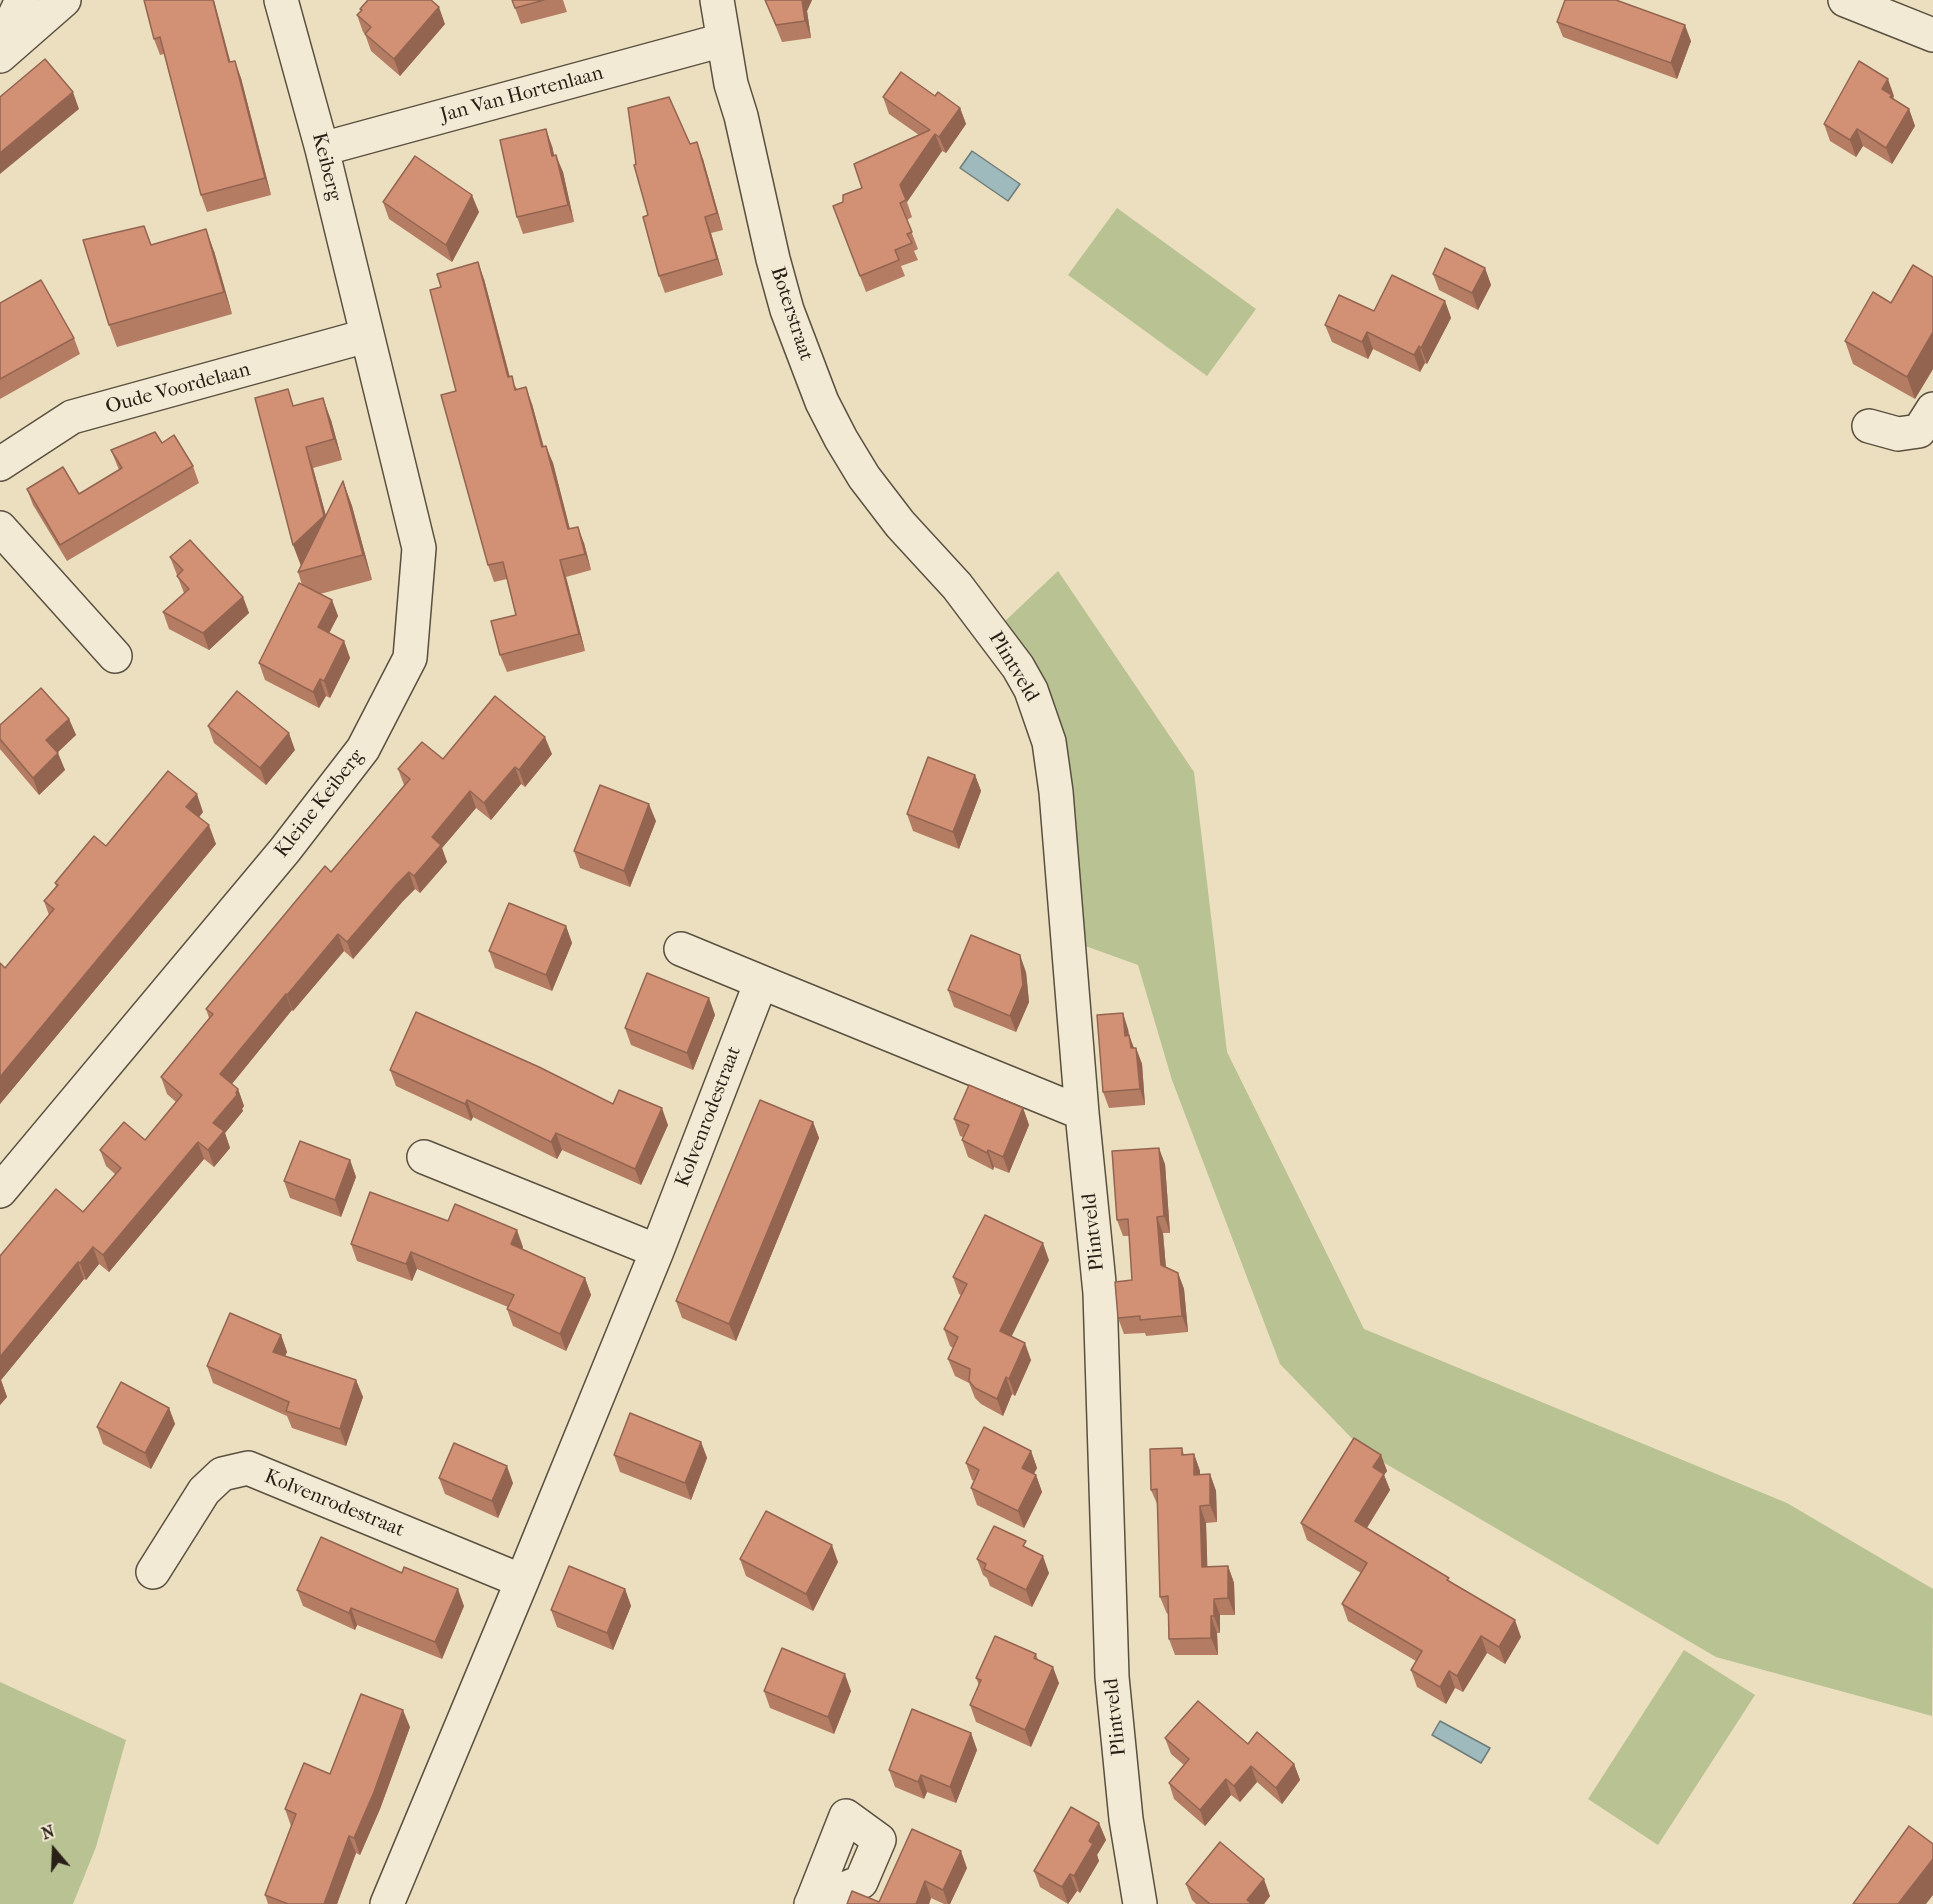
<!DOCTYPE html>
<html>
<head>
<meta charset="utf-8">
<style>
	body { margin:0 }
	#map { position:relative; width:1933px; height:1904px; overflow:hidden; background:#ecdfbf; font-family:"IM FELL French Canon",serif }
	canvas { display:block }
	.north { position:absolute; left:24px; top:1820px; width:60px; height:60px; -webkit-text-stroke:4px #f3ead5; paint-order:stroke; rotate:341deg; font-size:16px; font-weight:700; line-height:24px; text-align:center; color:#282016 }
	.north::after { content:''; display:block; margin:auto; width:21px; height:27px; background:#282016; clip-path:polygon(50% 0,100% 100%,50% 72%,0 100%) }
</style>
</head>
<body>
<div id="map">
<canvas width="1933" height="1904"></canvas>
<div class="north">N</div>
</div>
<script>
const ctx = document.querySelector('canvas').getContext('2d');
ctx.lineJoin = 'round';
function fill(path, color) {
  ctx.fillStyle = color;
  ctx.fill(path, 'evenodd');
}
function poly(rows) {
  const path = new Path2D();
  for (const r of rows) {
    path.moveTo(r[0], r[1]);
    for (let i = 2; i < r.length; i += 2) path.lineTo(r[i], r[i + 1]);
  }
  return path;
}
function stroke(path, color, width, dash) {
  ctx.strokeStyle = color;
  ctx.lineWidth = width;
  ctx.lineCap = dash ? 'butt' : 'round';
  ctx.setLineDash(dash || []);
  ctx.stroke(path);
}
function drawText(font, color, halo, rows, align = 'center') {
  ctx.font = font + ' "IM FELL French Canon",serif';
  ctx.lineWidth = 5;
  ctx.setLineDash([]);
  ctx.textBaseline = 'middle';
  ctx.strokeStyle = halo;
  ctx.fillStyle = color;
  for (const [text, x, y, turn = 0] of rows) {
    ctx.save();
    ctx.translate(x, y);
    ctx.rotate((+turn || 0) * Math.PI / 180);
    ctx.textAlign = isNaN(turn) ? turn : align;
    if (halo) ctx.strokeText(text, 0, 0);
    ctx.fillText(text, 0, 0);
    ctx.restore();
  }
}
fill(poly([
	[1117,208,1256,309,1207,376,1068,275],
	[1058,571,1194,772,1227,1052,1364,1329,1787,1503,1933,1589,1932,1716,1716,1657,1364,1451,1280,1364,1172,1080,1138,965,1080,944,1063,731,1027,658,1003,623],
	[1684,1650,1755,1695,1658,1845,1588,1799],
	[0,1682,126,1740,96,1847,73,1904,0,1904]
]), '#b8c292');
const water = poly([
	[972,151,1020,184,1008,201,960,168,972,151],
	[1440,1721,1490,1748,1481,1763,1432,1735,1440,1721]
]);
fill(water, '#9ebabd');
stroke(water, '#6f7c7a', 1.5);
const minor = poly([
	[717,0,731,84,741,116,773,259,787,310,822,402,841,439,864,477,900,524,957,586,1018,667,1031,690,1049,742,1056,792,1082,1113,1100,1293,1112,1677,1126,1819,1140,1904],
	[1845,0,1933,35],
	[0,47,22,0],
	[0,56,64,0],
	[322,149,723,40],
	[1869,426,1898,434,1919,431,1933,409],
	[0,464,72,417,366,336],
	[0,528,115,656],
	[681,949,761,982],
	[424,1157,657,1251],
	[0,1191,285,850,363,749,410,658,419,548,322,149,281,0],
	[153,1572,204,1491,222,1474,248,1468,522,1581],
	[387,1904,522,1581,657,1251,761,982,1082,1113],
	[811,1904,812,1902,846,1816,879,1840,861,1882,812,1902]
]);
stroke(minor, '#595040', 36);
stroke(minor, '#f3ead5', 33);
fill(poly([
	[144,0,231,62,241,78,271,195,207,212,201,195,164,54,160,55,154,39],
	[512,0,563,0,567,12,521,24],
	[765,0,812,0,807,11,811,38,782,42],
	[360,9,445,24,400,76,371,51,365,34,363,32,357,15,361,11],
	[1557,22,1691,41,1677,79,1563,37],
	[935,96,960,108,966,124,946,153,942,151,907,202,912,217,907,220,918,249,914,251,918,260,901,266,905,276,866,292,833,206,843,202,862,188,919,135,889,114,883,97],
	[1894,96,1893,99,1909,109,1915,126,1892,164,1863,146,1856,157,1830,141,1824,124],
	[690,144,703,159,723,230,711,233,723,275,665,293,659,276,648,215],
	[552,146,554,155,563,172,574,222,523,234,517,217],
	[383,202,479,212,452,262,389,219],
	[151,245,214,251,232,314,117,347,109,325],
	[1485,268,1491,285,1478,310,1439,290,1433,274],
	[1933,277,1933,369,1915,399,1853,364,1845,341,1891,303],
	[484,279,510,377,517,389,532,404,544,447,553,463,570,529,584,543,591,570,566,577,585,651,507,672,500,655,516,615,507,579,494,582,488,565,456,391],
	[1445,301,1451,318,1427,364,1425,363,1420,372,1373,349,1368,359,1332,342,1325,325,1374,311],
	[0,303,74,338,80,354,0,399],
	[294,406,331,420,342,460,313,468,326,516,343,481,352,506,372,580,320,594,332,600,338,616,329,633,344,641,350,658,330,698,326,696,319,708,265,680,259,663,302,585,298,572,301,566],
	[162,443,193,466,199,483,67,561,33,505,27,489,79,494,119,470,111,450],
	[170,557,243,597,249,613,209,650,169,629,163,612,184,593],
	[69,719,76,735,57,752,65,770,39,795,0,749,0,725],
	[208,726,295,750,266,785,214,743],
	[552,754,525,787,521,784,491,820,476,808,442,848,447,862,420,893,415,889,403,901,353,959,344,951,293,1011,292,1010,232,1084,238,1089,244,1106,242,1109,243,1111,225,1133,230,1148,214,1167,204,1159,109,1272,99,1264,86,1280,84,1279,1,1380,7,1397,0,1405,0,1256,83,1212,115,1174,106,1166,100,1150,145,1140,176,1102,167,1094,161,1077,209,1018,206,1009,331,872,404,785,398,769,443,759],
	[975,775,981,791,959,849,913,831,907,814],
	[203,812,199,817,216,844,0,1104,0,963,5,968,49,915,44,901,56,886,55,883,106,846],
	[656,821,630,887,580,868,574,851],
	[566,926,572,943,552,991,495,968,489,951],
	[1026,972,1029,1002,1016,1032,954,1007,948,990],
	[709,998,715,1015,693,1070,631,1045,625,1028],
	[1128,1029,1129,1035,1134,1048,1136,1048,1142,1064,1145,1105,1109,1108,1103,1092],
	[390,1070,613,1104,668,1125,641,1185,562,1150,557,1159,473,1117,471,1121,396,1086],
	[1023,1108,1029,1125,1009,1173,994,1167,993,1170,968,1157,962,1140,963,1137,960,1136,954,1119],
	[813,1122,819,1138,736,1341,682,1318,676,1301],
	[350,1160,356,1177,341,1217,290,1198,284,1181],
	[1165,1164,1170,1233,1163,1233,1166,1267,1178,1273,1184,1289,1188,1332,1146,1336,1145,1333,1124,1334,1118,1318,1132,1280,1129,1236,1123,1236,1117,1220],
	[351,1244,523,1247,522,1249,585,1278,591,1295,566,1351,513,1326,507,1309,508,1307,417,1269,412,1281,357,1261],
	[1049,1260,1011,1336,1031,1360,1015,1396,1012,1394,1003,1416,981,1404,975,1398,969,1383,955,1376,948,1359,953,1348,950,1346,944,1329,961,1295,959,1294,953,1277],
	[281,1335,287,1352,285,1356,356,1380,363,1397,346,1446,292,1428,287,1416,213,1383,207,1366],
	[169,1408,175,1424,151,1469,103,1444,97,1427],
	[701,1442,707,1458,691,1500,620,1472,614,1455],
	[1182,1448,1184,1455,1194,1454,1200,1471,1200,1475,1210,1474,1216,1491,1217,1522,1206,1523,1207,1567,1228,1566,1234,1583,1235,1615,1220,1615,1220,1633,1217,1633,1218,1655,1175,1655,1169,1639,1168,1613,1167,1614,1160,1597,1158,1506,1151,1490],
	[1031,1451,1037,1468,1034,1474,1036,1475,1042,1492,1024,1528,977,1505,971,1488,974,1481,972,1480,966,1463],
	[1381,1455,1387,1471,1384,1475,1390,1490,1367,1528,1451,1582,1521,1637,1505,1664,1487,1653,1463,1692,1455,1688,1446,1704,1417,1687,1411,1670,1416,1661,1348,1621,1342,1604,1361,1573,1307,1540,1301,1523],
	[439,1478,513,1483,498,1518,445,1494],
	[1028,1549,1049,1573,1032,1607,990,1586,987,1578,983,1575,977,1559],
	[740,1559,838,1562,813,1611,746,1576],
	[625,1589,631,1606,613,1650,557,1627,551,1610],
	[297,1590,464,1606,442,1659,357,1625,355,1630,303,1606],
	[1036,1654,1038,1660,1059,1683,1031,1747,976,1722,970,1705,979,1685,976,1678],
	[764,1691,851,1691,834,1734,770,1708],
	[410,1727,380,1809,360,1855,356,1853,337,1904,268,1904,265,1895,291,1826,285,1809,330,1774],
	[971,1733,977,1750,956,1803,927,1792,924,1799,895,1787,889,1770],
	[1165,1738,1248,1744,1294,1764,1300,1780,1282,1804,1257,1782,1240,1802,1231,1795,1205,1826,1174,1799,1169,1783,1184,1765,1171,1754],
	[1099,1823,1106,1840,1097,1855,1099,1861,1080,1893,1077,1891,1068,1904,1040,1887,1034,1871],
	[912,1829,967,1868,950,1904,944,1904,931,1898,929,1904,847,1904,879,1902],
	[1186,1884,1270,1896,1264,1904,1196,1904,1192,1900]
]), '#b57c64');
fill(poly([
	[213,0,214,0,235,79,229,62],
	[802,0,812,0,807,11,811,38,805,21],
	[439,7,445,24,400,76,394,59],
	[1685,25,1691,41,1677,79,1671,63],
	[235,61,241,78,271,195,265,178],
	[1888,79,1894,96,1893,98,1898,112,1882,89],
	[73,92,79,109,0,174,0,153],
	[960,108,966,124,946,153,939,137],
	[1909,109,1915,126,1892,164,1886,148],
	[546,129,552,146,558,173,552,156],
	[1857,129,1863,146,1856,157,1850,140],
	[935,134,942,151,907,202,900,185],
	[697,142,703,159,723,230,717,213],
	[556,155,563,172,574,222,568,205],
	[472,195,479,212,452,262,446,245],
	[705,217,711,233,723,275,717,259],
	[206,229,214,251,232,314,224,292],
	[478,262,484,279,514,394,508,377],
	[1485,268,1491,285,1478,310,1472,293],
	[1445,301,1451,318,1427,364,1421,348],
	[1367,332,1373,349,1368,359,1362,342],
	[1933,332,1933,369,1915,399,1907,377],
	[1419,346,1425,363,1420,372,1414,355],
	[526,387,532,404,548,464,542,447],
	[323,398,331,420,342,460,334,439],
	[546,446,553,463,574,546,568,529],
	[306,447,313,468,332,538,301,566,293,545],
	[343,481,352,506,372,580,363,555],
	[578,527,584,543,591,570,585,554],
	[560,560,566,577,585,651,579,634],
	[243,597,249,613,209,650,203,633],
	[332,600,338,616,324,643,318,627],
	[344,641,350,658,330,698,324,681],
	[320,679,326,696,319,708,313,692],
	[69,719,76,735,53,757,46,740],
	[289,733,295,750,266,785,260,768],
	[545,737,552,754,525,787,519,770],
	[58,753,65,770,39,795,33,778],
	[515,767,521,784,491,820,484,803],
	[975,775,981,791,959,849,953,832],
	[470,791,476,808,442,848,447,862,420,893,414,876,432,837],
	[197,794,203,812,193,825,186,807],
	[649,804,656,821,630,887,624,871],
	[209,825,216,844,0,1104,0,1077],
	[409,872,415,889,403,901,353,959,347,942,397,884],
	[566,926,572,943,552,991,546,975],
	[338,934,344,951,293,1011,287,995],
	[1020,955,1026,972,1029,1002,1016,1032,1010,1016],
	[286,994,292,1010,226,1091,220,1074],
	[709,998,715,1015,693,1070,687,1053],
	[1123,1013,1128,1029,1131,1052,1125,1036],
	[1129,1035,1135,1051,1131,1048],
	[1136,1048,1142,1064,1145,1105,1140,1089],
	[238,1089,244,1106,242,1109,243,1111,225,1133,230,1148,214,1167,208,1150,213,1123],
	[467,1100,473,1117,471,1121,465,1104],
	[662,1108,668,1125,641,1185,635,1169],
	[1023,1108,1029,1125,1009,1173,1003,1157],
	[813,1122,819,1138,736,1341,729,1324],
	[556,1133,562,1150,557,1159,551,1142],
	[198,1142,204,1159,109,1272,103,1255],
	[1159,1148,1165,1164,1170,1233,1164,1216],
	[988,1150,994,1167,993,1170,987,1153],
	[350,1160,356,1177,341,1217,335,1200],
	[1157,1217,1163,1233,1167,1282,1161,1265],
	[517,1230,523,1247,517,1261,511,1244],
	[1043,1243,1049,1260,1006,1348,1000,1331],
	[93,1247,99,1264,86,1280,80,1263],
	[411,1252,417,1269,412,1281,406,1264],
	[78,1262,84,1279,1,1380,7,1397,0,1405,0,1357],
	[1178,1273,1184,1289,1188,1332,1182,1316],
	[585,1278,591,1295,566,1351,560,1334],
	[281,1335,287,1352,279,1369,273,1352],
	[1025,1343,1031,1360,1015,1396,1009,1379],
	[1006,1377,1012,1394,1003,1416,997,1399],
	[356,1380,363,1397,346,1446,340,1429],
	[169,1408,175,1424,151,1469,145,1453],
	[701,1442,707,1458,691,1500,685,1483],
	[1031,1451,1037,1468,1028,1485,1022,1468],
	[1194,1454,1200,1471,1200,1492,1194,1475],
	[1381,1455,1387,1471,1384,1475,1390,1490,1361,1537,1355,1521,1373,1467],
	[507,1466,513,1483,498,1518,492,1501],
	[1210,1474,1216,1491,1217,1522,1210,1505],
	[1036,1475,1042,1492,1024,1528,1018,1511],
	[1200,1506,1206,1523,1208,1584,1202,1567],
	[832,1545,838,1562,813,1611,806,1594],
	[1043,1556,1049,1573,1032,1607,1026,1590],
	[1228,1566,1234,1583,1235,1615,1228,1598],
	[458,1589,464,1606,442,1659,435,1642],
	[625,1589,631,1606,613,1650,607,1633],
	[1214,1599,1220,1615,1220,1633,1214,1616],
	[351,1608,357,1625,355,1630,349,1613],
	[1211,1616,1217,1633,1218,1655,1211,1638],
	[1515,1620,1521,1637,1505,1664,1499,1647],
	[1481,1636,1487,1653,1463,1692,1457,1676],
	[1053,1667,1059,1683,1031,1747,1025,1730],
	[1449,1671,1455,1688,1446,1704,1440,1687],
	[845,1674,851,1691,834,1734,828,1717],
	[403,1710,410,1727,380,1809,360,1855,354,1838],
	[971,1733,977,1750,956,1803,950,1787],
	[1294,1764,1300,1780,1282,1804,1276,1788],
	[1251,1766,1257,1782,1240,1802,1234,1786],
	[921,1775,927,1792,924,1799,918,1782],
	[1226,1779,1231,1795,1205,1826,1200,1810],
	[1099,1823,1106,1840,1097,1855,1099,1861,1080,1893,1074,1876,1089,1841],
	[349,1836,356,1853,337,1904,324,1904],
	[961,1851,967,1868,950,1904,948,1904,943,1890],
	[1933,1859,1933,1895,1926,1904,1898,1904],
	[1070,1874,1077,1891,1068,1904,1062,1887],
	[1264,1879,1270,1896,1264,1904,1249,1904,1247,1900],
	[925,1881,931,1898,929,1904,916,1904]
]), '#936551');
const building = poly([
	[144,0,213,0,229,62,235,61,265,178,201,195,160,37,154,39,144,0],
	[368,0,431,0,439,7,394,59,365,34,371,27,357,15,362,10,360,9,368,0],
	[512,0,544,0,515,8,512,0],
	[765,0,802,0,805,21,776,25,765,0],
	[1565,0,1616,0,1685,25,1671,63,1557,22,1565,0],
	[45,59,73,92,0,153,0,97,45,59],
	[1859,61,1888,79,1882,89,1892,95,1890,97,1909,109,1886,148,1857,129,1850,140,1824,124,1859,61],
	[901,72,935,96,938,92,960,108,939,137,935,134,900,185,906,200,900,203,912,232,907,234,912,243,895,250,899,260,860,276,833,206,843,202,843,195,862,188,854,164,930,130,883,97,901,72],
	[669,97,690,144,697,142,717,213,705,217,717,259,659,276,643,217,648,215,634,165,636,164,628,108,669,97],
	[546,129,552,156,556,155,568,205,517,217,500,140,546,129],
	[415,156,472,195,446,245,383,202,415,156],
	[144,226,151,245,206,229,224,292,109,325,83,240,144,226],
	[1445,248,1485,268,1472,293,1433,274,1445,248],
	[478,262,508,377,512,376,515,390,526,387,542,447,546,446,568,529,578,527,585,554,560,560,579,634,500,655,491,621,516,615,503,562,488,565,441,395,456,391,430,290,441,287,437,274,478,262],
	[1913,265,1933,277,1933,332,1907,377,1845,341,1873,292,1891,303,1913,265],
	[1392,275,1445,301,1421,348,1419,346,1414,355,1367,332,1362,342,1325,325,1339,295,1374,311,1392,275],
	[41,280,74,338,0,379,0,303,41,280],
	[288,389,293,406,323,398,334,439,306,447,324,516,293,545,255,398,288,389],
	[155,432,162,443,174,435,193,466,60,545,27,489,63,467,79,494,122,468,111,450,155,432],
	[343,481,363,555,298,572,343,481],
	[190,540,243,597,203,633,163,612,189,589,177,576,183,570,170,557,190,540],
	[299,583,332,600,318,627,344,641,324,681,320,679,313,692,259,663,299,583],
	[41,688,69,719,46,740,58,753,33,778,0,739,0,725,41,688],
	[237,691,289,733,260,768,208,726,237,691],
	[495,696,545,737,519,770,515,767,484,803,470,791,432,837,441,845,414,876,409,872,397,884,347,942,338,934,287,995,286,994,220,1074,238,1089,236,1093,237,1095,213,1123,224,1131,208,1150,198,1142,103,1255,93,1247,80,1263,78,1262,0,1357,0,1256,56,1189,83,1212,121,1168,100,1150,124,1122,145,1140,182,1095,161,1077,213,1014,206,1009,325,866,331,872,410,779,398,769,422,742,443,759,495,696],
	[928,757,975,775,953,832,907,814,928,757],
	[168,771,197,794,186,807,209,825,0,1077,0,963,5,968,54,909,44,901,58,885,55,883,94,836,106,846,168,771],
	[600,785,649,804,624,871,574,851,600,785],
	[509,903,566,926,546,975,489,951,509,903],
	[971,935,1020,955,1023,985,1010,1016,948,990,971,935],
	[647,973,709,998,687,1053,625,1028,647,973],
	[416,1012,539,1067,613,1104,619,1090,662,1108,635,1169,556,1133,551,1142,467,1100,465,1104,390,1070,416,1012],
	[1123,1013,1125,1036,1129,1035,1131,1048,1136,1048,1140,1089,1103,1092,1097,1015,1123,1013],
	[969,1085,1023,1108,1003,1157,988,1150,987,1153,962,1140,969,1125,954,1119,969,1085],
	[760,1100,813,1122,729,1324,676,1301,760,1100],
	[300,1141,350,1160,335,1200,284,1181,300,1141],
	[1159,1148,1164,1216,1157,1217,1161,1265,1178,1273,1182,1316,1140,1320,1140,1316,1118,1318,1115,1282,1132,1280,1128,1219,1117,1220,1112,1151,1159,1148],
	[370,1192,448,1221,455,1204,517,1230,511,1244,585,1278,560,1334,507,1309,514,1295,411,1252,406,1264,351,1244,370,1192],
	[985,1215,1043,1243,1000,1331,1025,1343,1009,1379,1006,1377,997,1399,975,1388,969,1381,970,1369,948,1359,958,1337,944,1329,967,1284,953,1277,985,1215],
	[230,1313,281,1335,273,1352,356,1380,340,1429,286,1411,289,1402,207,1366,230,1313],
	[121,1382,169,1408,145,1453,97,1427,121,1382],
	[630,1413,701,1442,685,1483,614,1455,630,1413],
	[984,1427,1031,1451,1022,1468,1036,1475,1018,1511,971,1488,979,1470,966,1463,984,1427],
	[1354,1438,1381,1455,1373,1467,1384,1474,1355,1521,1449,1578,1447,1580,1515,1620,1499,1647,1481,1636,1457,1676,1449,1671,1440,1687,1411,1670,1422,1651,1342,1604,1367,1563,1301,1523,1354,1438],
	[454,1443,507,1466,492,1501,439,1478,454,1443],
	[1182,1448,1182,1455,1194,1454,1194,1475,1210,1474,1210,1505,1200,1506,1202,1567,1228,1566,1228,1598,1214,1599,1214,1616,1211,1616,1211,1638,1169,1639,1168,1596,1160,1597,1157,1489,1151,1490,1150,1449,1182,1448],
	[766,1511,832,1545,806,1594,740,1559,766,1511],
	[994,1526,1026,1541,1023,1546,1043,1556,1026,1590,984,1569,986,1564,977,1559,994,1526],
	[321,1537,402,1573,404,1567,458,1589,435,1642,351,1608,349,1613,297,1590,321,1537],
	[569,1566,625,1589,607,1633,551,1610,569,1566],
	[995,1636,1036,1654,1034,1658,1053,1667,1025,1730,970,1705,981,1680,976,1678,995,1636],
	[782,1648,845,1674,828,1717,764,1691,782,1648],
	[361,1694,403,1710,374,1792,354,1838,349,1836,324,1904,288,1904,265,1895,296,1814,285,1809,304,1763,330,1774,361,1694],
	[1198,1701,1248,1744,1257,1732,1294,1764,1276,1788,1251,1766,1234,1786,1226,1779,1200,1810,1169,1783,1189,1759,1165,1738,1198,1701],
	[912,1709,971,1733,950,1787,921,1775,918,1782,889,1770,912,1709],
	[1071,1807,1099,1823,1089,1841,1093,1844,1074,1876,1070,1874,1062,1887,1034,1871,1071,1807],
	[1909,1826,1933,1844,1933,1859,1898,1904,1853,1904,1909,1826],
	[912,1829,961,1851,943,1890,925,1881,916,1904,847,1904,852,1891,879,1902,912,1829],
	[1220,1842,1264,1879,1247,1900,1252,1904,1210,1904,1186,1884,1220,1842]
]);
fill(building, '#d29074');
stroke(building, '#936551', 1.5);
drawText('20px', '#282016', '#f3ead5', [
	["Jan Van Hortenlaan",522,95,-15],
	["Keiberg",326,167,76],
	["Boterstraat",791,314,72],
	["Oude Voordelaan",178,389,-15],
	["Plintveld",1013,667,59],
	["Kleine Keiberg",320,804,-52],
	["Kolvenrodestraat",709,1117,-69],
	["Plintveld",1094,1232,-96],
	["Kolvenrodestraat",334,1504,22],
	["Plintveld",1116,1717,-96]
]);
</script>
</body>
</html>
